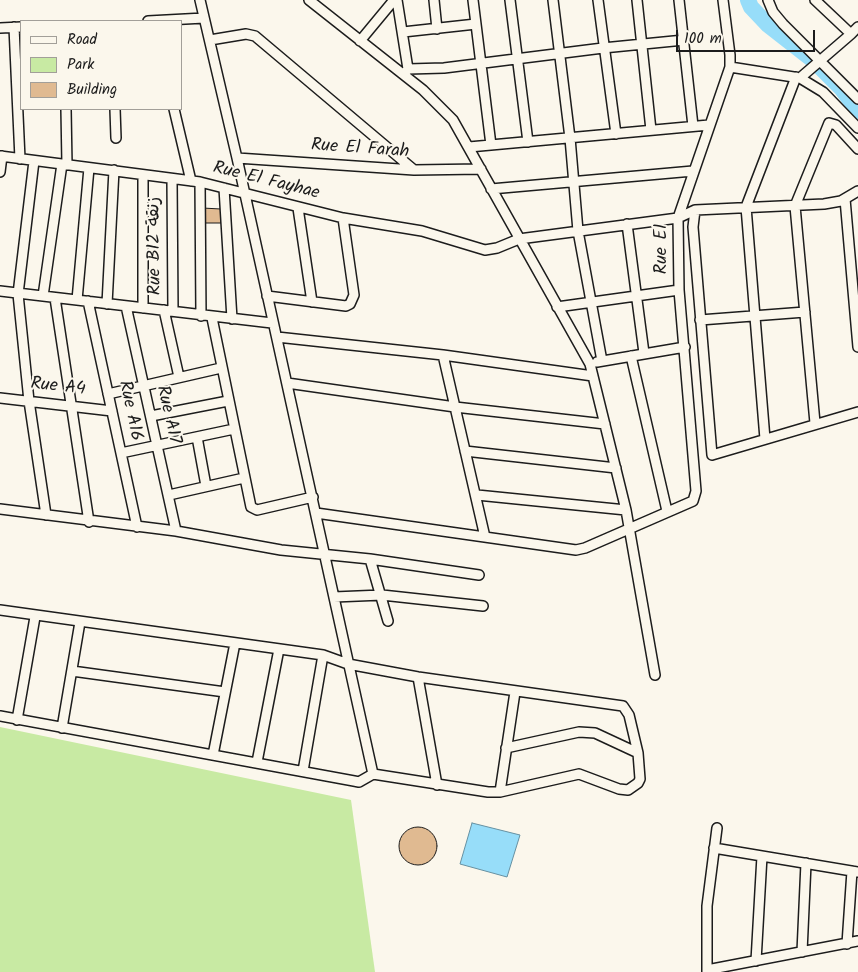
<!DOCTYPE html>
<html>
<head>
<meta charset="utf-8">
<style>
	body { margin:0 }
	#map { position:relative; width:858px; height:972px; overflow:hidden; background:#fbf7ec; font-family:Kalam,sans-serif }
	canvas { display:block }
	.legend { position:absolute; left:20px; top:20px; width:162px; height:90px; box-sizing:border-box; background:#fbf7ec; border:1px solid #a29f99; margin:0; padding:6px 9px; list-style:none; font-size:15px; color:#1c1c1c }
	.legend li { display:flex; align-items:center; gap:10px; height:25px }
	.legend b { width:25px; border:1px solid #a29f99 }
	.scale { position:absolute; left:676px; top:30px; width:139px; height:22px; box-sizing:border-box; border:2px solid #1c1c1c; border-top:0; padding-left:6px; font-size:15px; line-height:18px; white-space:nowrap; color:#1c1c1c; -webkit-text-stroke:4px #fbf7ec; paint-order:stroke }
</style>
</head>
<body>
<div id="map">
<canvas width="858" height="972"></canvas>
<ul class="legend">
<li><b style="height:6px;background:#fbf7ec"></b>Road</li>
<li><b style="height:14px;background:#c8eaa3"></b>Park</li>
<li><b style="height:14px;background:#e0ba91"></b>Building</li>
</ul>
<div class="scale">100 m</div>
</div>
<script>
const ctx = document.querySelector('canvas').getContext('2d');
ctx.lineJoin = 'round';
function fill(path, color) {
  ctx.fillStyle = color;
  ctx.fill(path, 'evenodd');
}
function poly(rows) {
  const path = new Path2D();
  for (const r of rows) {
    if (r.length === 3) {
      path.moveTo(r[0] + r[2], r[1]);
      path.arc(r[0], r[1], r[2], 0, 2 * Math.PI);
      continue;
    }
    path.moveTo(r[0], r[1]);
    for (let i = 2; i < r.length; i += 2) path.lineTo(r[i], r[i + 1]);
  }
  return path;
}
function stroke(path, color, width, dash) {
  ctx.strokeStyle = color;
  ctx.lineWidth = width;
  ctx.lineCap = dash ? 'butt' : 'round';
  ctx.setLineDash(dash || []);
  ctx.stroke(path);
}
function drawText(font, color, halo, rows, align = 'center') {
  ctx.font = font + ' Kalam,"Playpen Sans Arabic",sans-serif';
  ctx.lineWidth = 4;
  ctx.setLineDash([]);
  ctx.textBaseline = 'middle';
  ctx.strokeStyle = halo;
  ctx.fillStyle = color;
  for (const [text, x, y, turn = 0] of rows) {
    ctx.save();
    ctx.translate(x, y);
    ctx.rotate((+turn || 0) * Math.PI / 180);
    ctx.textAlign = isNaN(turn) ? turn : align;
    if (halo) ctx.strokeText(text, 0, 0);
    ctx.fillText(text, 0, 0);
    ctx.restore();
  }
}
fill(poly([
	[0,727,351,800,375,972,0,972]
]), '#c8eaa3');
const water = poly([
	[472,823,520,835,507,877,460,864,472,823]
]);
fill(water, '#97ddf9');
stroke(water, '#6690a1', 1);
stroke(poly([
	[748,0,751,7,768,25,814,61,841,88,858,111]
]), '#97ddf9', 16);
const building = poly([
	[202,208,221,209,221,223,202,223,202,208],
	[418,846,19]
]);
fill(building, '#e0ba91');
stroke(building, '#1c1c1c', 1);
const street = poly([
	[200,0,237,158,373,774],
	[309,0,423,90,453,120,590,364,626,510,655,675],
	[397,0,408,69,405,73],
	[434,0,437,29],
	[473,0,491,145],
	[510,0,528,142],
	[553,0,570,138,578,231,602,361],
	[598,0,616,134],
	[637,0,651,130],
	[679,0,693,126],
	[768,0,773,12,783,24,858,99],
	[148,21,204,18],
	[14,27,20,159],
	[0,28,21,27],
	[403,32,476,24],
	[851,34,858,27],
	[210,40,246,34,255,36,414,170],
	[360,41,394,0],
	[730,67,800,78,823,92,858,128],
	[408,69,444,68,603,48,684,40],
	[800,78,851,34,815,0],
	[66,109,67,165],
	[115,109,116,138],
	[174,109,191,181],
	[469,147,709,125],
	[0,156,200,182,343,218,422,231,485,250,497,248,519,239,678,218,695,210,824,204,841,201,858,191],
	[237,158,414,170,481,169],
	[34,161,18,294,29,401,46,515],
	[0,172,2,156],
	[143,176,143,308],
	[172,180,173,311],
	[200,182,201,316],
	[224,188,232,319],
	[491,189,693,171],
	[845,199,858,347],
	[298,208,312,302],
	[695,210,693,227,712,455,858,412],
	[627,224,644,353],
	[0,291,272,323],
	[43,296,62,164],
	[267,296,346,306,350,304,354,295,343,218],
	[55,298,89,522],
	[77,300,89,168],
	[88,301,137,527],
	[107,304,114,170],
	[126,306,176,531],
	[557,307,679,290],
	[164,310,179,377],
	[212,318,251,507,257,510,313,497],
	[700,320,805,312],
	[277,337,443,355,593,376],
	[443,355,485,537],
	[631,356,667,511],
	[597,362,685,347],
	[287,383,455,407,605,424],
	[108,394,221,368],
	[0,398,112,411],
	[151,416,228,401],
	[815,423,795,206,829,123,836,125,858,149],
	[197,437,206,486],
	[765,439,746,207,796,77],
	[465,451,616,468],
	[121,453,234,429],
	[169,495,244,478],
	[477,495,626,510],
	[0,509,176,531,281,550,370,559,479,575],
	[316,513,576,550,585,548,693,501,696,491,679,290,678,218,730,67,730,55,723,0],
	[370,559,388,621],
	[334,597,382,595,483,606],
	[0,610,323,655,348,664,418,677,623,706,629,715,638,753,640,779,638,783,628,790,619,789,579,774,500,792,488,792,373,774,359,782,354,781,0,716],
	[72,671,225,692],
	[418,677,437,785],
	[17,720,35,617],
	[62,728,80,622],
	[506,748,579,732,595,733,638,753],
	[213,755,235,643],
	[257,762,279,649],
	[303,771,323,655],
	[500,792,515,692],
	[714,848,858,872],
	[847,944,852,871],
	[802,952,806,863],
	[756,961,762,856],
	[707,970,858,941],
	[707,972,707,906,717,828]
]);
stroke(street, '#1c1c1c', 12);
stroke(street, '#fbf7ec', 9);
drawText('18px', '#1c1c1c', '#fbf7ec', [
	["Rue El Farah",360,150,4],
	["Rue El Fayhae",266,182,14],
	["Rue B12 زنقة",156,246,-91],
	["Rue E1",663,249,-90],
	["Rue A4",58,388,6],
	["Rue A16",129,411,78],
	["Rue A17",167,415,77]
]);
</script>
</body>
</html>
